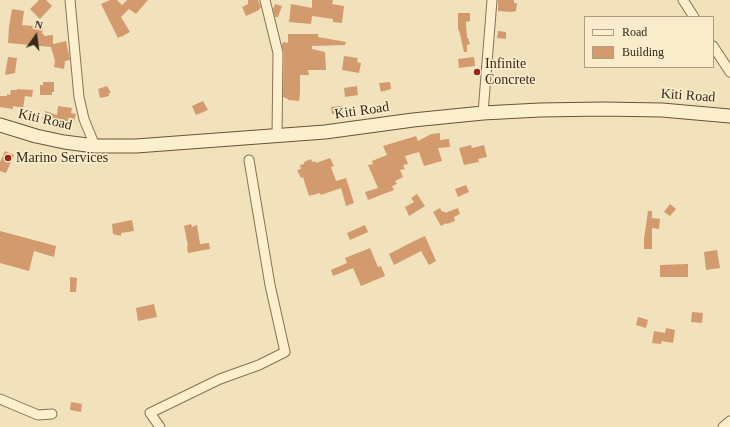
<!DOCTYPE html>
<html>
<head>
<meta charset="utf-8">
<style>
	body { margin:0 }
	#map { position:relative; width:730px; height:427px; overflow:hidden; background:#f1e2bb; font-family:Georgia,serif }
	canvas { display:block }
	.legend { position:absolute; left:584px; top:16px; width:130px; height:52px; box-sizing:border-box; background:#f8eccb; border:1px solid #ab9e84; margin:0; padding:5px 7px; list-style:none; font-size:12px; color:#37291a }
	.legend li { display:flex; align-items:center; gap:8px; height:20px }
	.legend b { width:20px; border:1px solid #ab9e84 }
	.north { position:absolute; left:16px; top:16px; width:40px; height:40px; -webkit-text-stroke:3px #f8eccb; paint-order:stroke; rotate:14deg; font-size:11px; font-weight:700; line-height:16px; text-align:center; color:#37291a }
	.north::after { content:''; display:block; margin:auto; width:14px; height:18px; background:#37291a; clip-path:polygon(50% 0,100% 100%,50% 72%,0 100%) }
</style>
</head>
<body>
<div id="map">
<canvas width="730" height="427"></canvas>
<ul class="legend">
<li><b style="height:5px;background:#fbefce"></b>Road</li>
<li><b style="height:11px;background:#d29a6d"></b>Building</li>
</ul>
<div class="north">N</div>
</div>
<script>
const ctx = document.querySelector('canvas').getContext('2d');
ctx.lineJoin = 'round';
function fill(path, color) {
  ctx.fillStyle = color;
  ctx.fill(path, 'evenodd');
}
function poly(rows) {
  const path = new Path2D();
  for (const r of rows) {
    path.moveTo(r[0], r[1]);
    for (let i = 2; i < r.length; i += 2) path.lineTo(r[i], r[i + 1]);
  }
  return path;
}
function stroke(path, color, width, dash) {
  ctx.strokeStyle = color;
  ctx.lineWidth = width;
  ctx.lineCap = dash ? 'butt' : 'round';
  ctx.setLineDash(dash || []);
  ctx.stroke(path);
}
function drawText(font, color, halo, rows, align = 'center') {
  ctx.font = font + ' Georgia,serif';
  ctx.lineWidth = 3.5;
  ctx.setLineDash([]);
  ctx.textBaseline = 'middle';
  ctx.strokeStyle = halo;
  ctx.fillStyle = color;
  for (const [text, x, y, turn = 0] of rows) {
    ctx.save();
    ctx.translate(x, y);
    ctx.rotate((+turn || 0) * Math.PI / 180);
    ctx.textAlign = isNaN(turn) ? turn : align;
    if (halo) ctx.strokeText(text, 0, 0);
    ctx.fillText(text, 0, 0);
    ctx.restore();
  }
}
fill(poly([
	[39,0,46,0,52,6,40,19,30,9],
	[110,0,117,0,122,5,127,0,148,0,136,14,129,9,121,17,130,32,121,37,121,36,118,38,101,4],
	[248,0,258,0,261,7,259,10,246,16,242,7,248,4],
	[312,0,333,0,332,4,344,6,342,23,333,22,333,19,312,16,311,24,289,22,291,4,312,8],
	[498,0,514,0,514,3,517,3,516,11,512,12,498,11],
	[275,4,282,6,278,17,275,17,273,9],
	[12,9,24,11,22,25,43,27,42,34,44,34,44,36,53,35,53,44,66,41,70,60,65,61,64,69,54,67,55,61,51,47,8,43,9,27],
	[458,13,470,13,470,21,466,22,467,38,468,38,470,44,467,45,467,52,464,52,459,30,458,30],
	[498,31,506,32,506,39,497,38],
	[288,34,318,34,318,37,346,42,345,45,312,46,312,49,325,52,326,70,308,70,309,75,300,75,300,93,299,101,288,100,288,99,283,97,284,53,282,46,283,42,288,43],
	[344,56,358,58,357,62,361,63,359,73,342,70],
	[8,57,17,58,15,73,5,75],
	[474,57,475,66,459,68,458,59],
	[43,82,54,82,54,92,52,92,52,95,40,95,40,85,43,85],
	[390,82,391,89,381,92,379,83],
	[107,86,111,93,109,93,109,96,100,98,98,89],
	[357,86,358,95,345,97,344,88],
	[17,89,33,90,32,97,25,96,23,108,13,106,13,109,0,107,0,96,7,96,7,94,10,95,11,90,17,90],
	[203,101,208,110,196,115,192,106],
	[58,106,72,108,71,113,76,114,74,121,69,120,69,123,53,121,53,122,42,119,45,111,57,115],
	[342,106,343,113,332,114,331,107],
	[440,133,440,140,449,139,450,147,438,148,442,161,424,166,419,152,405,156,408,164,403,165,405,169,400,170,403,177,395,181,397,184,392,186,394,190,368,200,365,192,378,188,368,165,373,164,372,161,387,155,383,146,416,136,418,141,431,134],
	[471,145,472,148,484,145,487,157,478,159,479,162,464,165,459,148],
	[5,151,14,155,6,173,0,171,0,162],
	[330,158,334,166,331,167,336,181,346,178,354,203,346,206,341,188,321,195,320,193,309,196,303,177,301,178,297,170,301,169,300,165,304,164,304,162,311,159,312,162,315,161,316,163],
	[466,185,469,192,458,197,455,189],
	[417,194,425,206,409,216,405,207,414,202,411,198],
	[670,204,676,209,670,216,664,212],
	[440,208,442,212,444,211,445,213,458,208,460,214,454,217,455,221,447,224,446,223,441,226,433,212],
	[648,211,652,211,652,218,660,219,659,229,652,228,652,249,644,249,644,239],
	[132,220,134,231,121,233,121,236,113,234,112,224],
	[191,224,192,227,197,225,200,244,209,243,210,249,188,253,187,246,188,246,184,226],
	[365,225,368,232,350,240,347,233],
	[0,231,56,246,54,257,34,251,29,271,0,263],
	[425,236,436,261,429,265,421,251,394,265,389,254,412,242],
	[370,248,378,267,381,266,385,276,361,286,353,268,333,276,331,270,347,263,345,258],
	[717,250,720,268,706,270,704,252],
	[688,264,688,277,660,277,660,265],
	[70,277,77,278,76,292,70,292],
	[154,304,157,317,138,321,136,308],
	[692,312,703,313,702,323,691,322],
	[638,317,648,320,646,328,636,325],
	[666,328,675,330,673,343,662,341,661,344,652,343,654,331,665,333],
	[71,402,82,404,81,412,70,410]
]), '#d29a6d');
const street = poly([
	[70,0,79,97,84,119,95,146],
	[265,0,278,53,277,136],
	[683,0,694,17],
	[713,46,730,72],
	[483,113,492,0],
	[0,399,38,415,52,414],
	[160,427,150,413,220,379,259,365,285,352,270,285,249,160],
	[723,427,730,421]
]);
const secondary = poly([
	[0,125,36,136,64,142,95,146,136,146,325,132,413,120,483,113,540,110,602,109,662,110,730,116]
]);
stroke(street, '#897154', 11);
stroke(secondary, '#6a5237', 15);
stroke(street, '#fbefce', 9);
stroke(secondary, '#fbefce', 13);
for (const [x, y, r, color] of [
	[477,72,4,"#9c221f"],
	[8,158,4,"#9c221f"]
]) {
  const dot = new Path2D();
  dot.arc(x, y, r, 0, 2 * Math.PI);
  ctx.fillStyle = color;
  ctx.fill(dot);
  stroke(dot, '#f8eccb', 1.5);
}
drawText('14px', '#37291a', '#f8eccb', [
	["Infinite",485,64],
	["Concrete",485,80],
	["Marino Services",16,158]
], 'left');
drawText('14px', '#37291a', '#f8eccb', [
	["Kiti Road",688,96,4],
	["Kiti Road",362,111,-8],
	["Kiti Road",45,120,13]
]);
</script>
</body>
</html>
